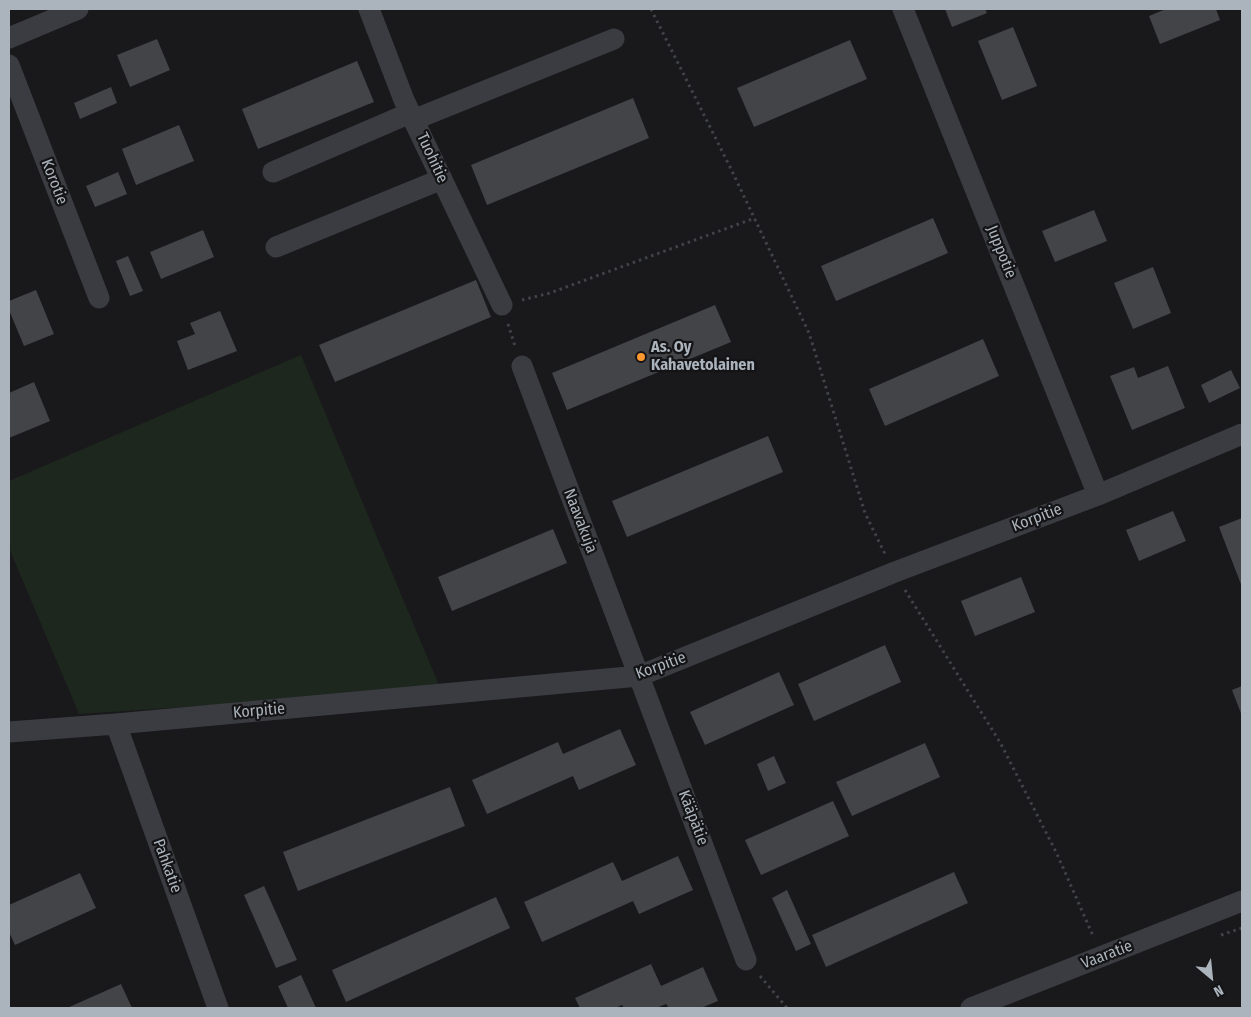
<!DOCTYPE html>
<html>
<head>
<meta charset="utf-8">
<style>
	body { margin:0 }
	#map { position:relative; width:1251px; height:1017px; overflow:hidden; background:#19191b; font-family:"Fira Sans Condensed",sans-serif }
	canvas { display:block }
	.frame { position:absolute; inset:0; border:10px solid #abb3bc; pointer-events:none }
	.north { position:absolute; left:1186px; top:952px; width:50px; height:50px; -webkit-text-stroke:4px #141416; paint-order:stroke; rotate:152deg; font-size:14px; font-weight:700; line-height:20px; text-align:center; color:#abb3bc }
	.north::after { content:''; display:block; margin:auto; width:18px; height:22px; background:#abb3bc; clip-path:polygon(50% 0,100% 100%,50% 72%,0 100%) }
</style>
</head>
<body>
<div id="map">
<canvas width="1251" height="1017"></canvas>
<div class="frame"></div>
<div class="north">N</div>
</div>
<script>
const ctx = document.querySelector('canvas').getContext('2d');
ctx.lineJoin = 'round';
function fill(path, color) {
  ctx.fillStyle = color;
  ctx.fill(path, 'evenodd');
}
function poly(rows) {
  const path = new Path2D();
  for (const r of rows) {
    path.moveTo(r[0], r[1]);
    for (let i = 2; i < r.length; i += 2) path.lineTo(r[i], r[i + 1]);
  }
  return path;
}
function stroke(path, color, width, dash) {
  ctx.strokeStyle = color;
  ctx.lineWidth = width;
  ctx.lineCap = dash ? 'butt' : 'round';
  ctx.setLineDash(dash || []);
  ctx.stroke(path);
}
function drawText(font, color, halo, rows, align = 'center') {
  ctx.font = font + ' "Fira Sans Condensed",sans-serif';
  ctx.lineWidth = 4.5;
  ctx.setLineDash([]);
  ctx.textBaseline = 'middle';
  ctx.strokeStyle = halo;
  ctx.fillStyle = color;
  for (const [text, x, y, turn = 0] of rows) {
    ctx.save();
    ctx.translate(x, y);
    ctx.rotate((+turn || 0) * Math.PI / 180);
    ctx.textAlign = isNaN(turn) ? turn : align;
    if (halo) ctx.strokeText(text, 0, 0);
    ctx.fillText(text, 0, 0);
    ctx.restore();
  }
}
fill(poly([
	[301,355,441,690,79,714,9,548,9,481]
]), '#1e271e');
fill(poly([
	[945,9,985,9,987,13,952,27],
	[1166,9,1216,9,1220,20,1160,44,1149,16],
	[1013,27,1037,86,1002,100,978,41],
	[157,39,170,70,130,87,117,55],
	[850,40,867,79,754,127,737,88],
	[357,61,374,102,258,149,242,109],
	[111,87,117,103,80,119,74,103],
	[633,98,649,138,487,205,471,165],
	[179,125,194,161,136,185,122,149],
	[118,172,127,194,95,207,86,186],
	[1094,210,1107,241,1055,262,1042,231],
	[933,218,948,253,836,301,821,266],
	[203,230,214,257,161,279,150,252],
	[128,256,143,291,130,296,116,261],
	[1153,267,1171,313,1133,329,1114,283],
	[476,280,491,317,335,382,319,345],
	[36,290,54,334,24,346,9,310,9,301],
	[715,305,731,342,567,410,552,373],
	[220,311,237,351,188,370,177,341,195,334,190,323],
	[983,339,999,376,885,426,869,389],
	[1168,366,1185,408,1132,430,1110,376,1134,367,1138,378],
	[1231,370,1240,388,1209,403,1201,385],
	[34,382,50,421,9,438,9,393],
	[768,436,783,472,627,537,612,501],
	[1173,511,1186,541,1139,561,1126,530],
	[1242,518,1242,587,1219,527],
	[553,529,567,563,452,611,438,577],
	[1021,577,1035,612,975,636,961,601],
	[885,645,901,682,814,721,798,684],
	[779,672,794,705,705,745,690,712],
	[1242,686,1242,716,1232,690],
	[620,729,636,765,579,790,573,776,487,814,472,780,558,742,563,754],
	[925,743,940,777,852,816,836,782],
	[774,756,786,783,768,791,757,764],
	[450,787,465,826,298,891,283,852],
	[833,801,849,836,761,875,745,840],
	[678,856,693,890,639,914,633,901,542,942,524,902,613,862,622,881],
	[954,872,968,903,826,967,812,935],
	[80,873,96,908,15,945,9,932,9,905],
	[264,886,297,960,276,968,244,895],
	[787,890,811,944,796,951,772,898],
	[496,897,510,928,346,1002,332,970],
	[651,964,661,986,703,967,718,1001,701,1008,669,1008,666,1004,656,1008,624,1008,622,1005,615,1008,580,1008,575,998],
	[301,975,316,1008,288,1008,278,986],
	[121,984,132,1008,67,1008]
]), '#434448');
stroke(poly([
	[651,9,731,169,809,333,865,513,885,554],
	[522,300,550,293,755,218],
	[508,324,515,346],
	[905,590,1001,744,1057,854,1094,938],
	[1221,935,1242,928],
	[760,976,787,1008]
]), '#404348', 3, [2.5, 4]);
stroke(poly([
	[369,9,404,100,502,305],
	[903,9,1098,495],
	[9,38,78,9],
	[9,65,99,298],
	[413,120,614,39],
	[273,172,410,113],
	[276,247,442,179],
	[522,366,746,960],
	[116,724,218,1008],
	[9,732,116,724,639,676,895,572,1098,495,1242,434],
	[971,1008,1242,901]
]), '#3a3c41', 21);
for (const [x, y, r, color] of [
	[641,357,5,"#fd972f"]
]) {
  const dot = new Path2D();
  dot.arc(x, y, r, 0, 2 * Math.PI);
  ctx.fillStyle = color;
  ctx.fill(dot);
  stroke(dot, '#141416', 2);
}
drawText('16px', '#abb3bc', '#141416', [
	["Tuohitie",432,158,65],
	["Korotie",54,182,69],
	["Juppotie",1001,252,68],
	["Korpitie",1037,518,-21],
	["Naavakuja",580,521,69],
	["Korpitie",661,666,-20],
	["Korpitie",259,711,-5],
	["Kääpätie",693,818,69],
	["Pahkatie",167,866,70],
	["Vaaratie",1107,955,-21]
]);
drawText('bold 16px', '#abb3bc', '#141416', [
	["As. Oy",651,348],
	["Kahavetolainen",651,366]
], 'left');
</script>
</body>
</html>
